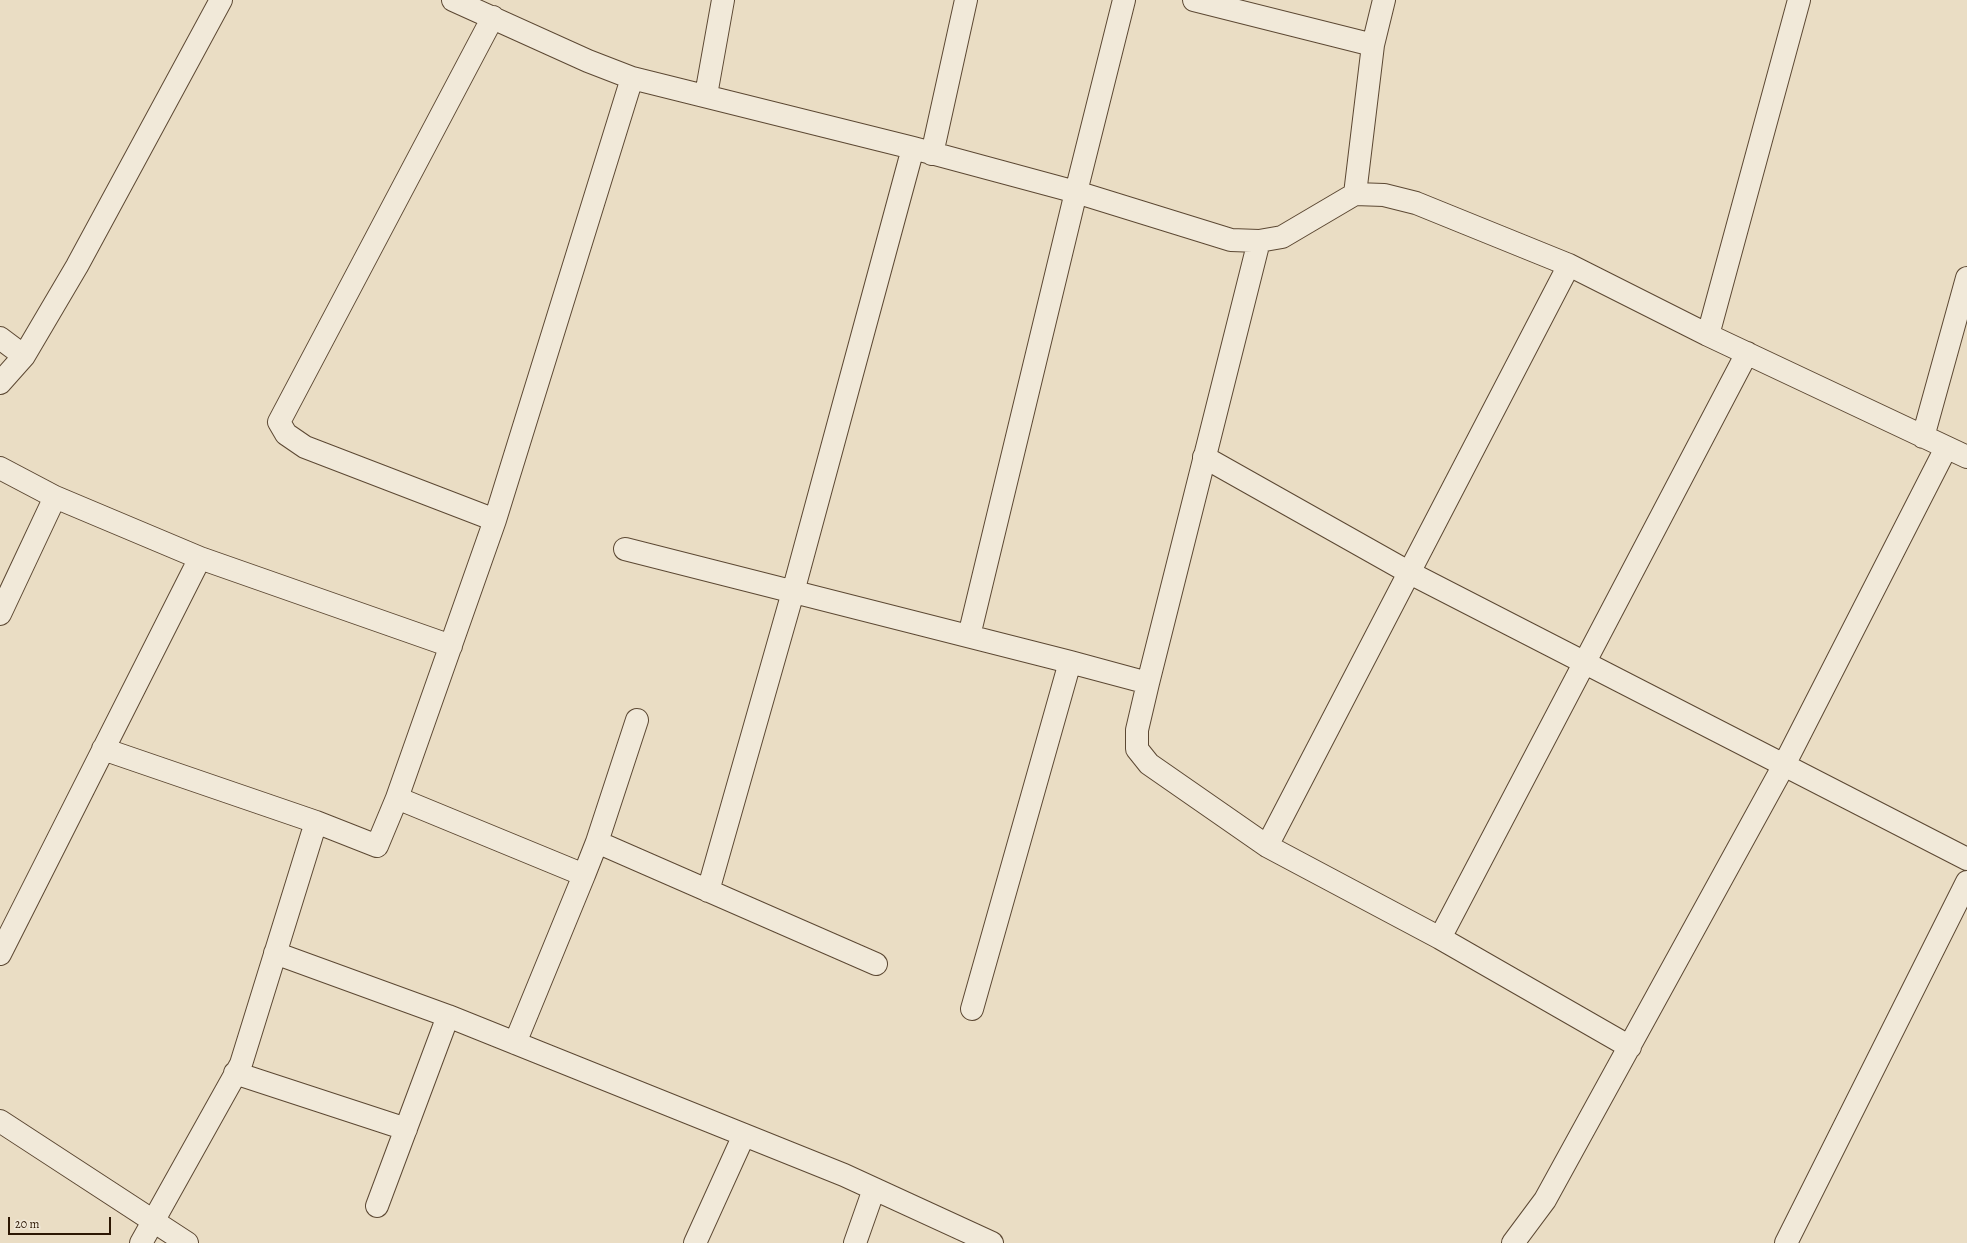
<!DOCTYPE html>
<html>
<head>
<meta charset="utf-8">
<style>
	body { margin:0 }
	#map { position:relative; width:1967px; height:1243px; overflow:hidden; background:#eaddc4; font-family:Alegreya,serif }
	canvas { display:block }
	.scale { position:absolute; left:8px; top:1217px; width:103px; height:18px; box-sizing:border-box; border:2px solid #2c1703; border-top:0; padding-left:5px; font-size:12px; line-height:14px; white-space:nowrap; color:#2c1703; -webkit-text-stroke:3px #f1e9d9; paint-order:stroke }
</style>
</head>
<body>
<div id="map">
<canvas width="1967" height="1243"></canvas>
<div class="scale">20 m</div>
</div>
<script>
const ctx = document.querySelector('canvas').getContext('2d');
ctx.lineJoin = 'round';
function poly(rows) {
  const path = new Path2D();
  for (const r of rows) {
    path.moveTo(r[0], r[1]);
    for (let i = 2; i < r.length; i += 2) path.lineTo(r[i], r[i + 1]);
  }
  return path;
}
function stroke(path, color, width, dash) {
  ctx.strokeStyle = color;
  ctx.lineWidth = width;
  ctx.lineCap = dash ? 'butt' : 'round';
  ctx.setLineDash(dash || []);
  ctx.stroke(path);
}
const minor = poly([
	[453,0,588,61,632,78,913,148,1076,192,1231,240,1259,241,1282,237,1355,194,1384,195,1416,203,1569,265,1708,335,1967,457],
	[1194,0,1373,45],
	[493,17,279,422,286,434,305,447,495,520],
	[706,95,723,0],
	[932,154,966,0],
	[1355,194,1373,45,1384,0],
	[1259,241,1148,683,1137,730,1137,749,1149,764,1267,846,1440,938,1630,1047],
	[1708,335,1799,0],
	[0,338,24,356],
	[0,383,24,356,77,266,221,0],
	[1923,437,1967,278],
	[1204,457,1410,573,1967,859],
	[0,468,55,497,200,558,451,646],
	[625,549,1070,662,1148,683],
	[0,614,55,497],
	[969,636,1076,192,1124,0],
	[103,749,316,822,377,846,397,798,584,875,597,842,876,964],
	[397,798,495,520,632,78],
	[597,842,637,720],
	[1267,846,1569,265],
	[708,891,793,592,913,148],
	[1440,938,1747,353],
	[275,953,448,1016,844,1175,992,1243],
	[0,954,200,558],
	[972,1009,1070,662],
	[515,1043,584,875],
	[235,1073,406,1129],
	[0,1121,187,1243],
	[377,1206,448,1016],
	[141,1243,241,1064,316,822],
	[695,1243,744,1135],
	[855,1243,874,1189],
	[1513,1243,1545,1200,1784,765,1946,448],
	[1786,1243,1967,882]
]);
stroke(minor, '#5c4833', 24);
stroke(minor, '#f1e9d9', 22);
</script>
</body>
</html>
